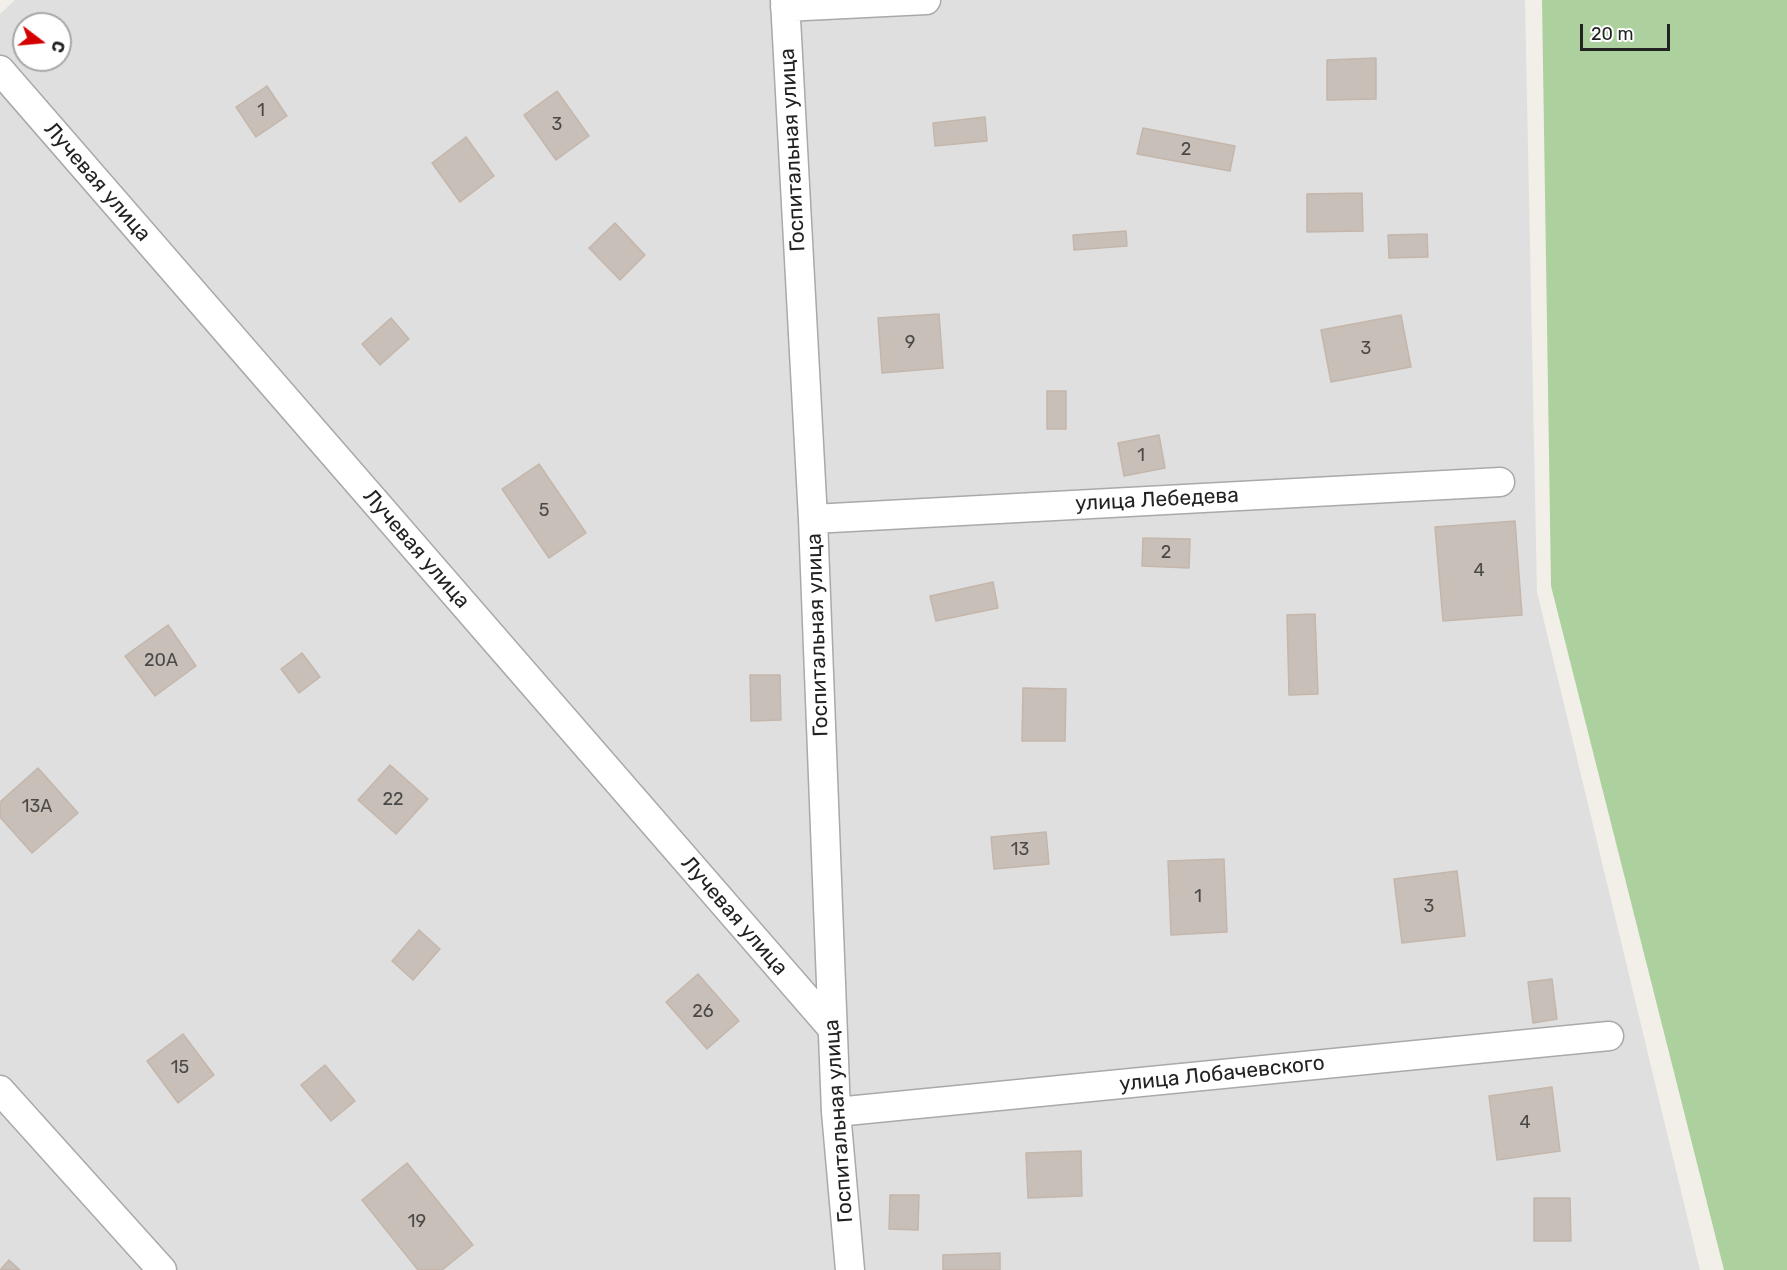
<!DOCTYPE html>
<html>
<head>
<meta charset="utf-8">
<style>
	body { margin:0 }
	#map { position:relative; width:1787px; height:1270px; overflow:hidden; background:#f2efe9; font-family:Rubik,sans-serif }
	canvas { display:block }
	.north { position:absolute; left:12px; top:12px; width:60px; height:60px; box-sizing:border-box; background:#fff; border:2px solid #a7a7a7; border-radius:50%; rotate:106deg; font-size:16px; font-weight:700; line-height:24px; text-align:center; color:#222 }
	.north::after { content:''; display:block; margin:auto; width:21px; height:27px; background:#d40000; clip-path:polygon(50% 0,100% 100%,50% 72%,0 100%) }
	.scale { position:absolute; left:1580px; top:24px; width:90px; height:27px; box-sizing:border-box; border:3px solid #222; border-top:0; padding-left:8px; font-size:18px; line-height:21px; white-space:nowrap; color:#222; -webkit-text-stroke:4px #fff; paint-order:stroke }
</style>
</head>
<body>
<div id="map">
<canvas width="1787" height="1270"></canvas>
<div class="north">С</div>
<div class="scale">20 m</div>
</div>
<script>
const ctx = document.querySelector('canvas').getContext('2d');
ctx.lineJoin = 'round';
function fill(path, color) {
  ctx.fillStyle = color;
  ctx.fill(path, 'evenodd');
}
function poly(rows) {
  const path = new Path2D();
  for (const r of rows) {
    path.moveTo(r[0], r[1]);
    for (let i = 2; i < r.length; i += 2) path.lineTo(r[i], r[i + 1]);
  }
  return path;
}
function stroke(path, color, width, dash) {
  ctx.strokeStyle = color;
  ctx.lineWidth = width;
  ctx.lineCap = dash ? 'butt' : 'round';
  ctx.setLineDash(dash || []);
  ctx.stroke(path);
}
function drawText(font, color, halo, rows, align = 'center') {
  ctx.font = font + ' Rubik,sans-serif';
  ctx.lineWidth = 4.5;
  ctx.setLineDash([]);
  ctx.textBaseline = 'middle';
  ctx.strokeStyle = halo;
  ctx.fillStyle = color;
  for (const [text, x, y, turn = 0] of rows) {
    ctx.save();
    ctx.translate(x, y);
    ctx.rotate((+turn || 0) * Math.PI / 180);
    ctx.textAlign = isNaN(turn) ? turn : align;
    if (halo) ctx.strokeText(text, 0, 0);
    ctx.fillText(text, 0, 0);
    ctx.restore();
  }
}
fill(poly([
	[15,0,1525,0,1537,592,1700,1270,0,1270,0,14],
	[24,24,60,24,60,60,24,60]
]), '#e0dfdf');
fill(poly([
	[1542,0,1787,0,1787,1270,1724,1270,1551,586]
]), '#add19e');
const building = poly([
	[1376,58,1376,99,1327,100,1327,60,1376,58],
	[267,86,287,116,256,137,236,107,267,86],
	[557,91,589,136,556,160,524,115,557,91],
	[985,117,987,141,935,146,933,123,985,117],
	[1143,128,1235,146,1230,171,1137,154,1143,128],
	[466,137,494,176,460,202,432,163,466,137],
	[1362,193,1363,231,1307,232,1307,194,1362,193],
	[615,223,645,255,620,280,589,248,615,223],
	[1126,231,1127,246,1074,250,1073,235,1126,231],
	[1427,234,1428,257,1389,258,1388,235,1427,234],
	[939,314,943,368,882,373,878,318,939,314],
	[1401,315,1411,367,1331,382,1321,330,1401,315],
	[391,318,409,339,380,365,362,344,391,318],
	[1047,391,1066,391,1066,429,1047,429,1047,391],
	[1159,435,1165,468,1124,476,1118,443,1159,435],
	[539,464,586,533,549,558,502,489,539,464],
	[1515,521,1522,615,1443,621,1435,527,1515,521],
	[1143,538,1190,539,1189,568,1142,566,1143,538],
	[993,582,998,608,936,621,930,596,993,582],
	[1315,614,1318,694,1289,695,1287,615,1315,614],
	[168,625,196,666,155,696,125,656,168,625],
	[302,653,320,677,299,693,281,669,302,653],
	[750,675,780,675,781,720,751,721,750,675],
	[1023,688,1066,689,1065,741,1022,741,1023,688],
	[390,765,428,799,396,834,358,800,390,765],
	[38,768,78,813,32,853,0,817,0,802,38,768],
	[1046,832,1049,864,994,869,991,837,1046,832],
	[1224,859,1227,932,1171,935,1168,861,1224,859],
	[1457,871,1465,936,1402,943,1394,879,1457,871],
	[419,930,440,949,413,980,392,961,419,930],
	[698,974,739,1021,707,1049,666,1002,698,974],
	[1552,979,1557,1019,1533,1023,1528,982,1552,979],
	[183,1034,214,1075,178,1103,147,1061,183,1034],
	[325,1065,355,1101,331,1121,301,1085,325,1065],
	[1552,1087,1560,1151,1497,1160,1489,1096,1552,1087],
	[1081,1151,1082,1196,1028,1198,1026,1153,1081,1151],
	[407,1163,473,1245,442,1270,418,1270,362,1200,407,1163],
	[890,1195,919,1195,918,1230,889,1229,890,1195],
	[1534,1198,1570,1198,1571,1241,1534,1241,1534,1198],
	[1000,1253,1000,1270,943,1270,943,1255,1000,1253],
	[9,1260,20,1270,0,1270,9,1260]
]);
fill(building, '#c7bfb8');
stroke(building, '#c4b6ab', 1.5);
const street = poly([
	[785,0,813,519,836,1112,850,1270],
	[785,7,926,0],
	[0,70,832,1028],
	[813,519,1500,482],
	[0,1090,162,1270],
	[836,1112,1609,1036]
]);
stroke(street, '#a9a9a9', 31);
stroke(street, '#fff', 28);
drawText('18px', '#4b4948', null, [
	["1",261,111],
	["3",557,125],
	["2",1186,150],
	["9",910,343],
	["3",1366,349],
	["1",1141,456],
	["5",544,511],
	["2",1166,553],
	["4",1479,571],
	["20А",161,661],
	["22",393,800],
	["13А",37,807],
	["13",1020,850],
	["1",1198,897],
	["3",1429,907],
	["26",703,1012],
	["15",180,1068],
	["4",1525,1123],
	["19",417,1222]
]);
drawText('21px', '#222', '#fff', [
	["Госпитальная улица",793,150,-93],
	["Лучевая улица",97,182,49],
	["улица Лебедева",1157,500,-3],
	["Лучевая улица",416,549,49],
	["Госпитальная улица",818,635,-92],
	["Лучевая улица",734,916,49],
	["улица Лобачевского",1222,1074,-6],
	["Госпитальная улица",839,1121,-94]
]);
</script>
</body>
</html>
